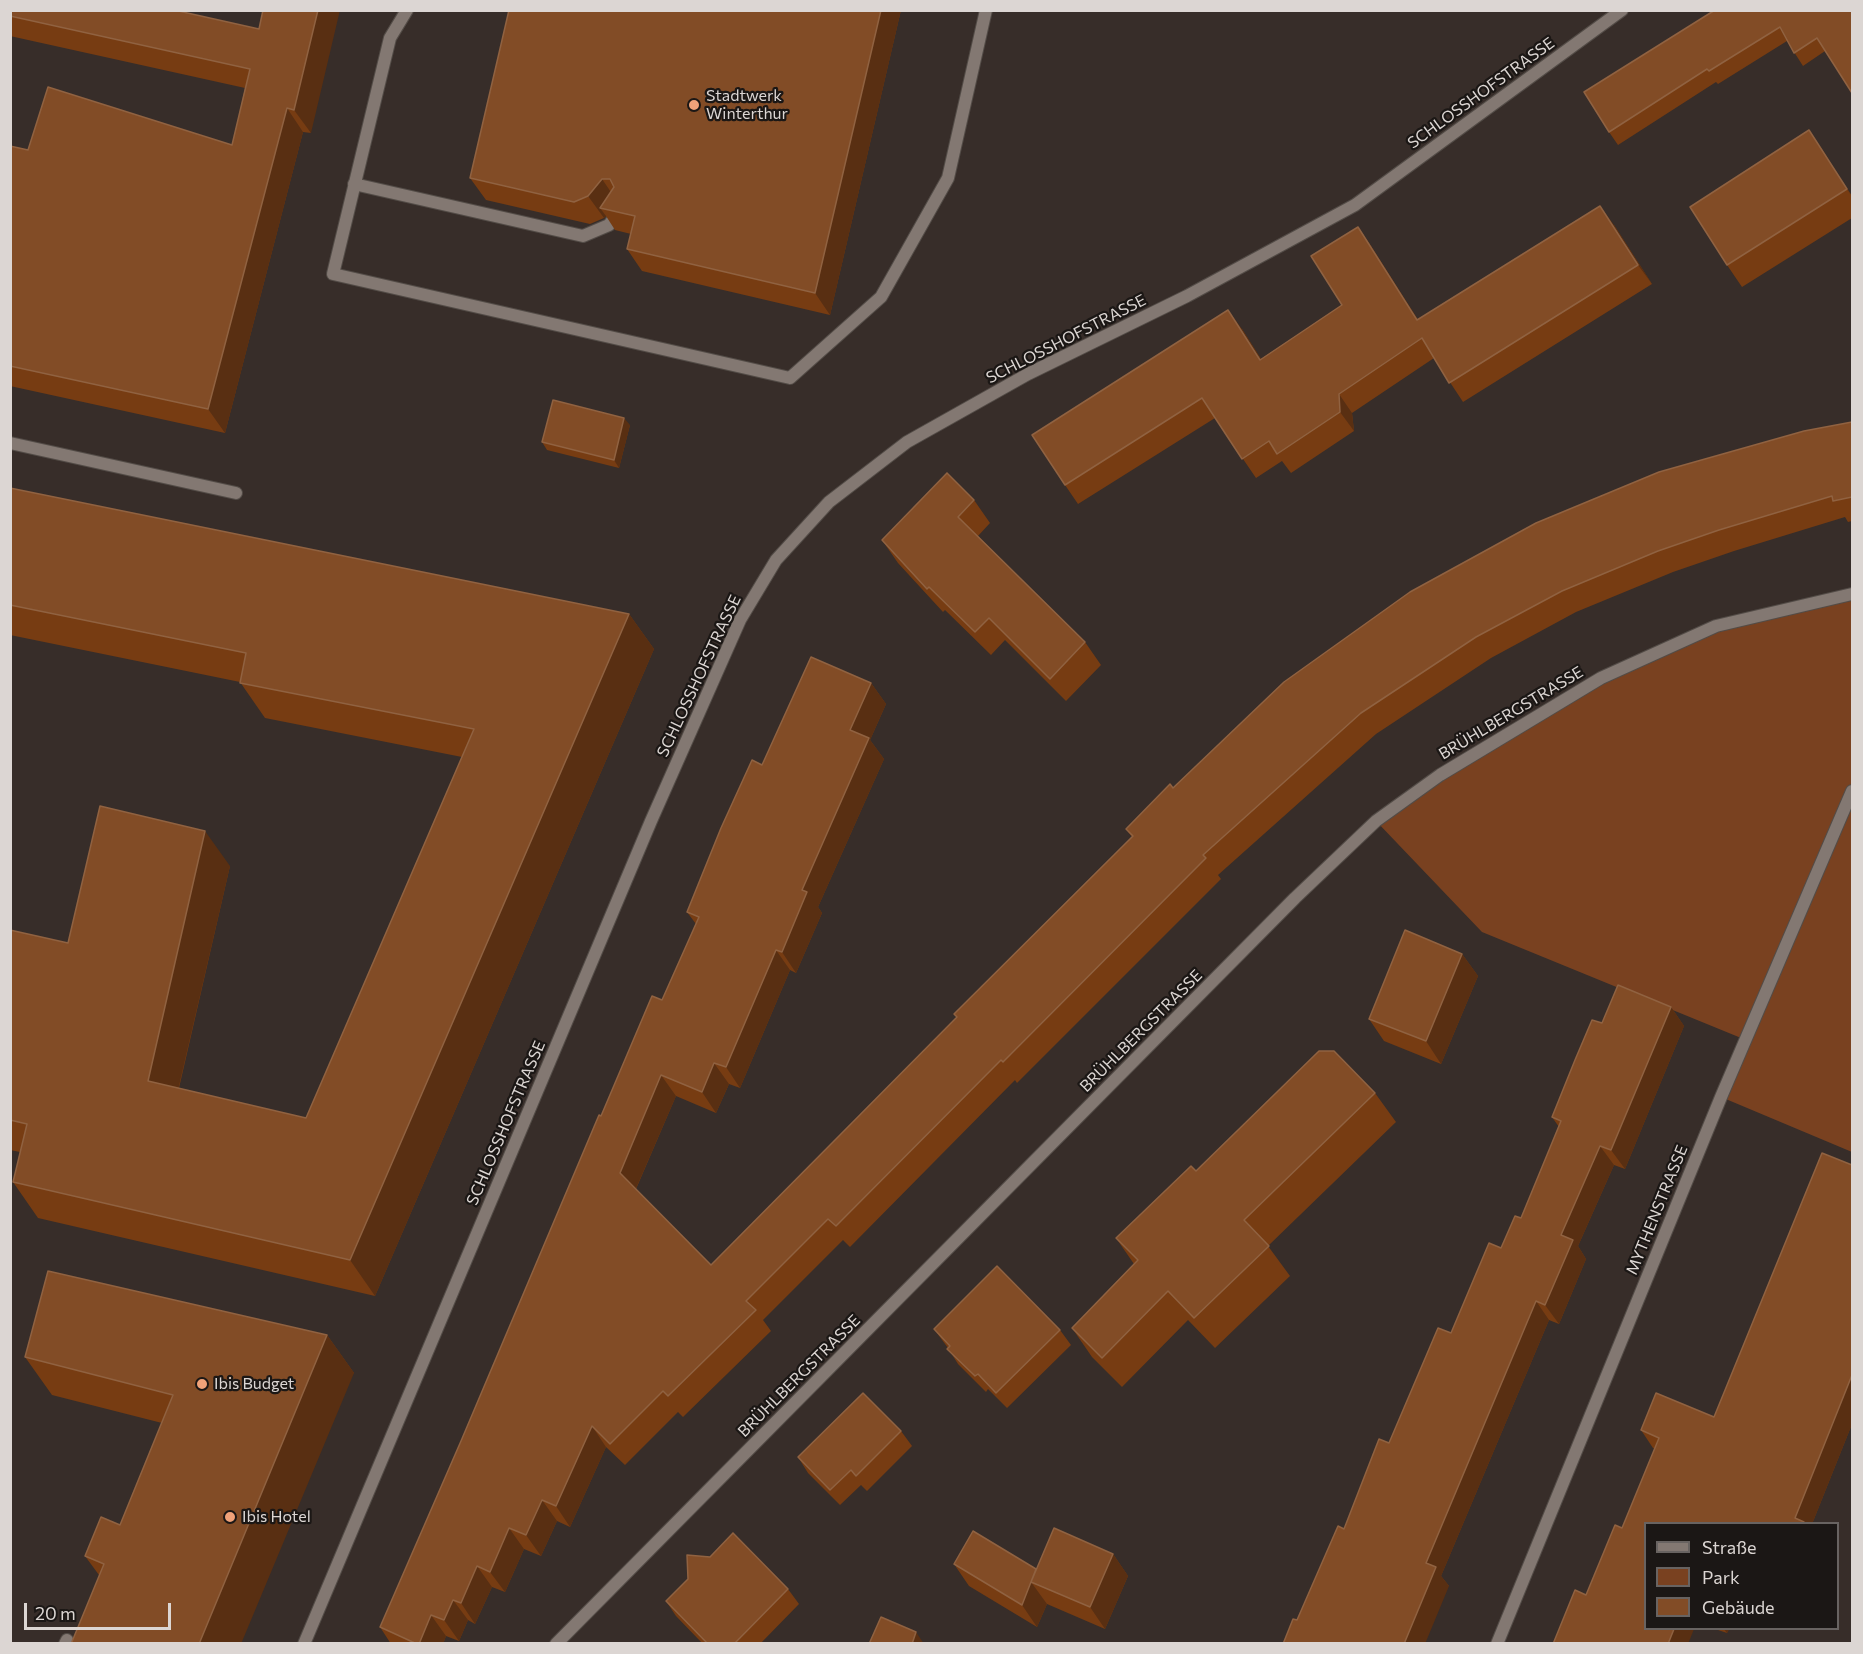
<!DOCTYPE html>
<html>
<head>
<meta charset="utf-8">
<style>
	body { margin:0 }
	#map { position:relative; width:1863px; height:1654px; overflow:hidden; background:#372d29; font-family:Commissioner,sans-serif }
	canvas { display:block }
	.frame { position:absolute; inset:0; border:12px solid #dcd6d3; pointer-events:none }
	.legend { position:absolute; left:1644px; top:1522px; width:195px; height:108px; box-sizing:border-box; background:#1b1715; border:2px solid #686361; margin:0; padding:8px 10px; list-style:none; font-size:18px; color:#dcd6d3 }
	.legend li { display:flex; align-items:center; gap:12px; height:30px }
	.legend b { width:30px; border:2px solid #686361 }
	.scale { position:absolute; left:24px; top:1603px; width:147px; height:27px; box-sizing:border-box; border:3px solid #dcd6d3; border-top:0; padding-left:8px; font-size:18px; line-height:21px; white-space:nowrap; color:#dcd6d3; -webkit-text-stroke:4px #1b1715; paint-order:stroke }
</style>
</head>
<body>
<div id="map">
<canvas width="1863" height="1654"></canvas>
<div class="frame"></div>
<ul class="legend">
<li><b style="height:8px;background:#837872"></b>Straße</li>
<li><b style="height:16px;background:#794120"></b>Park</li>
<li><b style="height:16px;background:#824c26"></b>Gebäude</li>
</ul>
<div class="scale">20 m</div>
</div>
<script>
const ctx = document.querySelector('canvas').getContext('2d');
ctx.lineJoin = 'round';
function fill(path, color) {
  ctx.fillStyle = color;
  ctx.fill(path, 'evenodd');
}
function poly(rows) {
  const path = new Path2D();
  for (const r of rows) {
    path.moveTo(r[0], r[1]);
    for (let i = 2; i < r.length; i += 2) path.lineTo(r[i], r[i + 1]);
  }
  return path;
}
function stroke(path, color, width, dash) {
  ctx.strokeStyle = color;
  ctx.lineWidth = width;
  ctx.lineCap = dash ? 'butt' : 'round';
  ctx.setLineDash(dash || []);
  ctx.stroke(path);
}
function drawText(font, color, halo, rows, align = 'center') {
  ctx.font = font + ' Commissioner,sans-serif';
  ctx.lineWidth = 4.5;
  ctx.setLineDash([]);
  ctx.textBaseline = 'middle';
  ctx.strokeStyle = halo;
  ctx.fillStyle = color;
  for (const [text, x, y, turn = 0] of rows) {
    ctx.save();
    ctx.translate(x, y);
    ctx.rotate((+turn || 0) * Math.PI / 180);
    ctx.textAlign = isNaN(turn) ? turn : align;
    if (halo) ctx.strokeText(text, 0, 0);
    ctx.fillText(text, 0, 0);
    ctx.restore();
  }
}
fill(poly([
	[1852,594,1852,1152,1721,1097,1746,1040,1482,932,1376,821,1601,678,1716,626]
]), '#794120');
const lane = poly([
	[407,10,390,38,333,274,790,378,881,297,948,178,986,10],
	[354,184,583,236,609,225,619,210],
	[65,1644,67,1640]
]);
const street = poly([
	[10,443,236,493],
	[304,1644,651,821,740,620,776,560,829,502,907,442,1028,374,1187,296,1355,205,1622,10],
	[556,1644,1295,898,1376,821,1440,775,1601,678,1716,626,1852,594],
	[1497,1644,1721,1097,1852,791]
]);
stroke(lane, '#534c47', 14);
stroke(street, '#534c47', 14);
stroke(lane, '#837872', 12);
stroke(street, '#837872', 12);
fill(poly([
	[10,10,259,29,311,133,303,132,225,433,10,386,10,146,28,150,232,145,245,88,10,36],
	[901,10,830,315,642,271,627,249,631,234,615,230,606,216,604,218,590,224,486,200,470,178],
	[1715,10,1852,10,1825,51,1803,66,1787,41,1718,84,1716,82,1618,145,1609,132],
	[1809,130,1852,196,1852,218,1742,287,1727,265],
	[1614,225,1652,284,1463,402,1434,358,1352,413,1354,431,1291,473,1282,461,1256,478,1215,418,1078,504,1065,485,1242,329,1261,359,1342,305,1358,227,1371,246,1418,320],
	[1852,422,1852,521,1848,522,1845,517,1734,551,1673,572,1576,612,1491,658,1376,734,1218,875,1221,879,1017,1083,1015,1080,850,1247,843,1240,763,1320,771,1331,683,1417,678,1412,625,1465,606,1447,570,1527,557,1521,541,1556,524,1549,505,1592,492,1587,475,1624,468,1620,459,1641,446,1636,443,1644,391,1644,380,1627,461,1441,601,1116,662,1000,696,924,687,912,762,765,871,683,886,704,870,740,884,759,818,907,822,913,796,973,790,970,740,1088,729,1084,716,1113,676,1096,636,1189,711,1265,957,1017,954,1014,1132,837,1126,829,1173,788],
	[630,425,619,468,547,450,542,442],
	[10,488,629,614,654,649,375,1296,38,1218,13,1182,20,1152,10,1150,10,930,68,943,230,866,179,1088,306,1118,462,757,265,718,240,682,10,635],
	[974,500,990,523,978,536,1085,642,1101,665,1066,701,1005,640,991,655,945,610,943,612,898,563,882,540],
	[1462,954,1478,976,1441,1064,1384,1041,1369,1019],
	[1671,1007,1684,1026,1625,1169,1614,1165,1578,1246,1586,1259,1559,1324,1549,1320,1441,1576,1449,1586,1297,1620,1389,1443,1451,1333,1501,1248,1521,1218,1559,1127,1552,1117,1602,1023],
	[1375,1093,1396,1122,1268,1246,1290,1276,1215,1348,1188,1320,1122,1387,1092,1357,1072,1328,1134,1264,1116,1238],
	[1852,1165,1852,1424,1812,1524,1646,1524,1586,1595,1622,1528,1655,1449,1653,1448,1641,1430,1714,1417],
	[934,1329,1060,1330,1071,1345,1007,1408,988,1389,986,1392,958,1364,948,1348],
	[327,1335,354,1373,99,1575,85,1556,120,1525,162,1423,52,1395,25,1357],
	[901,1431,912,1446,867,1491,861,1485,840,1505,808,1473,798,1457],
	[1113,1554,1128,1576,1105,1629,1047,1604,1037,1627,969,1586,954,1564,1037,1570],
	[688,1579,788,1589,799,1604,760,1644,703,1644,676,1616,666,1601],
	[1715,1629,1729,1629,1727,1633]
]), '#773c12');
fill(poly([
	[318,10,340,10,311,133,294,110],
	[881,10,901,10,830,315,815,293],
	[287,108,303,132,225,433,208,409],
	[1809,130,1824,152,1852,197],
	[602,179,617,201,600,208,606,216,604,218,588,196],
	[1600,206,1614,225,1652,284,1638,265],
	[1358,227,1371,246,1431,340,1417,320],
	[1228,310,1242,329,1274,379,1260,360],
	[1339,394,1352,413,1354,431,1340,412],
	[624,418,630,425,619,468,614,460],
	[629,614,654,649,375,1296,350,1260],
	[871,683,886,704,870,740,884,759,818,907,822,913,796,973,782,952,850,730],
	[205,831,230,866,172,1116,148,1081],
	[776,950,790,970,740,1088,726,1067],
	[1462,954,1478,976,1441,1064,1426,1041],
	[1671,1007,1684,1026,1625,1169,1611,1150],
	[714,1063,729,1084,716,1113,702,1092],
	[661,1075,676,1096,634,1193,620,1173],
	[1600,1146,1614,1165,1578,1246,1586,1259,1559,1324,1545,1305,1561,1235],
	[1536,1301,1549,1320,1441,1576,1449,1586,1425,1644,1404,1644,1426,1563],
	[327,1335,354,1373,241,1644,199,1644],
	[1852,1375,1852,1424,1812,1524,1799,1524,1795,1518],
	[592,1426,606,1447,570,1527,556,1506],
	[542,1500,557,1521,541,1556,526,1535],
	[509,1528,524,1549,505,1592,490,1572],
	[1113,1554,1128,1576,1105,1629,1090,1607],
	[477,1566,492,1587,475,1624,461,1603],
	[1031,1582,1047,1604,1037,1627,1022,1605],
	[453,1600,468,1620,459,1641,444,1620],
	[431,1615,446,1636,443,1644,419,1644],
	[1674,1629,1694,1629,1688,1644,1668,1644],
	[1724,1629,1729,1629,1727,1633],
	[916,1632,924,1644,912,1644]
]), '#592f12');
const building = poly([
	[10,10,174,10,259,29,263,10,318,10,294,110,287,108,208,409,10,366,10,146,28,150,48,87,232,145,250,69,10,16,10,10],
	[509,10,881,10,815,293,627,249,635,216,600,208,614,187,610,179,602,179,588,196,574,202,470,178,509,10],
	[1715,10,1852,10,1852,93,1817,38,1794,53,1780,27,1709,71,1707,69,1609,132,1584,92,1715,10],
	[1809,130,1847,189,1727,265,1690,207,1809,130],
	[1600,206,1638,265,1449,383,1422,338,1339,394,1340,412,1277,454,1269,441,1242,459,1202,398,1065,485,1032,435,1228,310,1260,360,1342,305,1311,256,1358,227,1417,320,1600,206],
	[553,400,624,418,614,460,542,442,553,400],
	[1852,422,1852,497,1833,501,1832,496,1719,530,1658,551,1562,591,1476,637,1361,713,1203,855,1206,858,1003,1062,1001,1060,836,1226,828,1219,746,1301,756,1310,668,1396,663,1391,610,1444,592,1426,556,1506,542,1500,526,1535,509,1528,490,1572,477,1566,461,1603,453,1600,444,1620,431,1615,419,1644,417,1644,380,1627,461,1441,599,1115,601,1116,652,996,662,1000,699,917,687,912,721,828,752,760,762,765,811,657,871,683,850,730,869,738,802,890,807,892,782,952,776,950,726,1067,714,1063,702,1092,661,1075,620,1173,711,1265,957,1017,954,1014,1133,836,1126,829,1170,784,1173,788,1284,682,1410,592,1536,523,1659,472,1804,431,1852,422],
	[947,473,974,500,958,517,1085,642,1050,679,989,618,975,632,929,587,927,589,882,540,947,473],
	[10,488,629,614,350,1260,13,1182,27,1124,10,1120,10,930,68,943,100,806,205,831,148,1081,306,1118,474,729,240,683,246,653,10,605,10,488],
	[1405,930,1462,954,1426,1041,1369,1019,1405,930],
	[1618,985,1671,1007,1611,1150,1600,1146,1561,1235,1573,1240,1545,1305,1536,1301,1426,1563,1436,1567,1404,1644,1283,1644,1293,1619,1297,1620,1338,1526,1344,1529,1379,1439,1389,1443,1438,1328,1451,1333,1489,1243,1501,1248,1515,1216,1521,1218,1561,1121,1552,1117,1575,1060,1592,1020,1602,1023,1618,985],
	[1319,1051,1334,1051,1375,1093,1244,1220,1269,1246,1194,1318,1168,1291,1102,1358,1072,1328,1138,1260,1116,1238,1191,1166,1196,1171,1319,1051],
	[1822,1153,1852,1165,1852,1375,1795,1518,1804,1522,1803,1524,1646,1524,1646,1629,1674,1629,1668,1644,1553,1644,1575,1590,1586,1595,1615,1525,1622,1528,1659,1438,1641,1430,1656,1393,1714,1417,1822,1153],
	[997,1266,1060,1330,996,1393,978,1374,975,1376,947,1349,950,1346,934,1329,997,1266],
	[48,1271,327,1335,199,1644,71,1644,104,1564,85,1556,101,1517,120,1525,173,1395,25,1357,48,1271],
	[863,1393,901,1431,856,1476,851,1470,830,1490,798,1457,863,1393],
	[1054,1528,1113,1554,1090,1607,1031,1582,1054,1528],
	[973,1531,1036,1569,1022,1605,954,1564,973,1531],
	[733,1533,788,1589,734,1644,708,1644,666,1601,688,1579,687,1555,710,1557,733,1533],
	[881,1617,916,1632,912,1644,869,1644,881,1617]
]);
fill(building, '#824c26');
stroke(building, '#906241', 1.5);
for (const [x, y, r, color] of [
	[694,105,6,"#f0a279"],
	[202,1384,6,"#f0a279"],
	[230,1517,6,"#f0a279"]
]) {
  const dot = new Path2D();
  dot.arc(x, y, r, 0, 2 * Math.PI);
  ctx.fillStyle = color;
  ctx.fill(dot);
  stroke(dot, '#1b1715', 2);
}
drawText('16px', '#dcd6d3', '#1b1715', [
	["SCHLOSSHOFSTRASSE",1481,93,-36],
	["SCHLOSSHOFSTRASSE",1066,339,-27],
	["SCHLOSSHOFSTRASSE",699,676,-65],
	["BRÜHLBERGSTRASSE",1511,713,-31],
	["BRÜHLBERGSTRASSE",1141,1031,-45],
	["SCHLOSSHOFSTRASSE",506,1123,-67],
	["MYTHENSTRASSE",1657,1210,-68],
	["BRÜHLBERGSTRASSE",799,1376,-45]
]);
drawText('16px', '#dcd6d3', '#1b1715', [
	["Stadtwerk",706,96],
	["Winterthur",706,114],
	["Ibis Budget",214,1384],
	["Ibis Hotel",242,1517]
], 'left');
</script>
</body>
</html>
